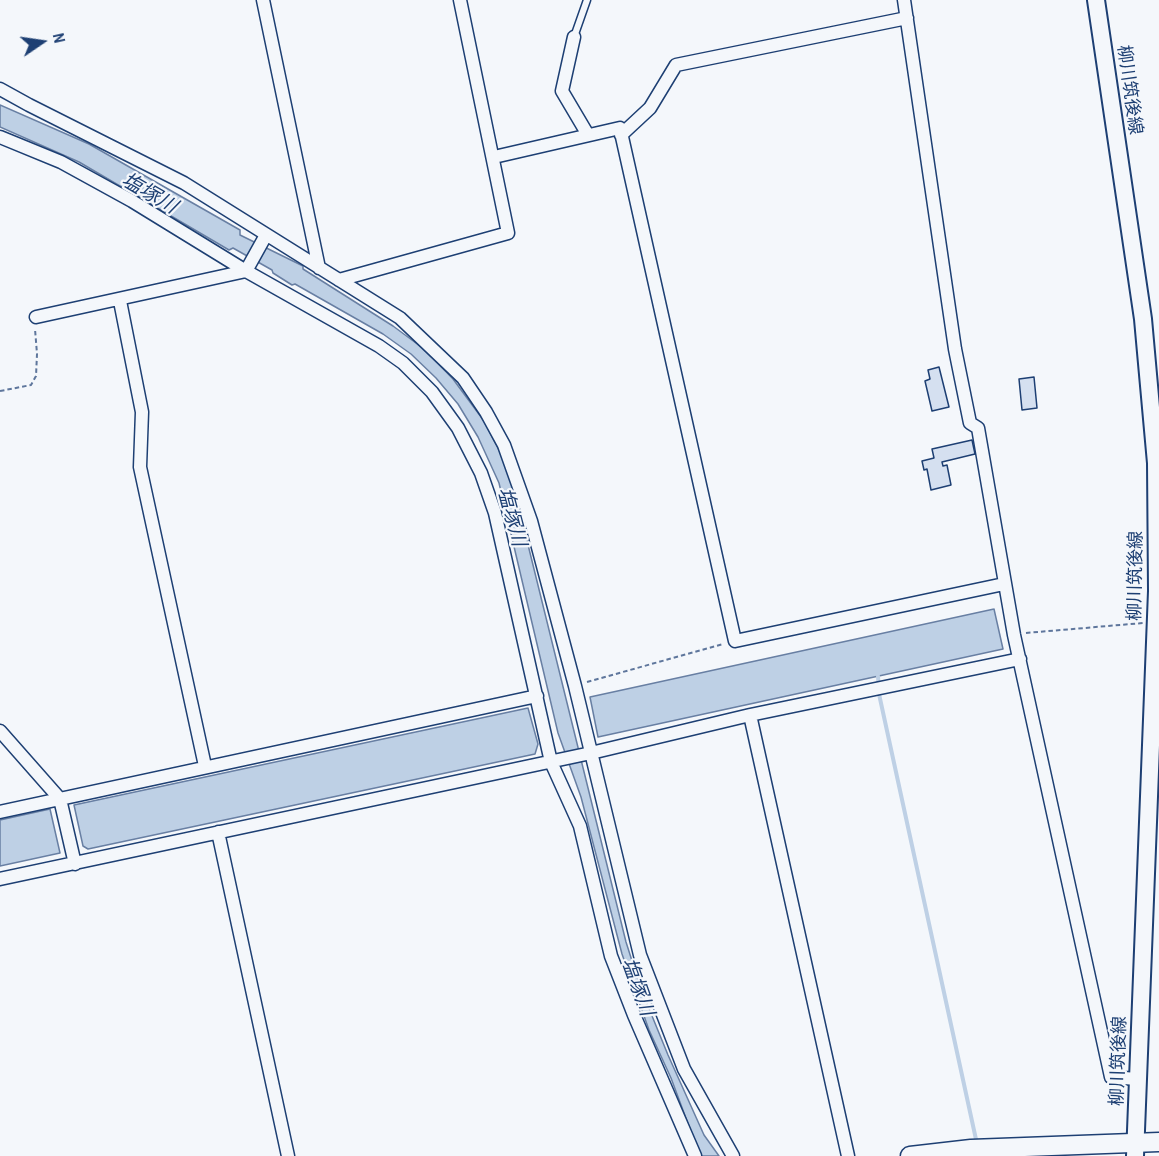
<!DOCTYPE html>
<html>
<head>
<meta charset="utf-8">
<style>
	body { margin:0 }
	#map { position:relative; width:1159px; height:1156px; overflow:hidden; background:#f4f7fb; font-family:"Archivo Narrow",sans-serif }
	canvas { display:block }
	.north { position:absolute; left:12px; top:12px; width:60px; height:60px; -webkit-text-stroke:4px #f4f7fb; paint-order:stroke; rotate:77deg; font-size:16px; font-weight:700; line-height:24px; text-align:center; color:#1d3f73 }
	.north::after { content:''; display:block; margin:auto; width:21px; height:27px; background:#1d3f73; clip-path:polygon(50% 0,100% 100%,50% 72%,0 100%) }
</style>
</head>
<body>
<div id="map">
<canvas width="1159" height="1156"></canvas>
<div class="north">N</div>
</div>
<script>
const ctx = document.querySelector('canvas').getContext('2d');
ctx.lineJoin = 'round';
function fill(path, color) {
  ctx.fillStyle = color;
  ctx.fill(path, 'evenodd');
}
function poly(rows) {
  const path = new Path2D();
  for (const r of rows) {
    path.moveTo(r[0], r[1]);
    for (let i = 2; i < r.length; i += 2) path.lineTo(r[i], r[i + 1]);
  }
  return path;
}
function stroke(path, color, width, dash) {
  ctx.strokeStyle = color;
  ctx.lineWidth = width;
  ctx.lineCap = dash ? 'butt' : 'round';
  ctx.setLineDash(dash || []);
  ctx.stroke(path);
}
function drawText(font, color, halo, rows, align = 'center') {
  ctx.font = font + ' "Archivo Narrow","Noto Sans JP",sans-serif';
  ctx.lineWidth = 4.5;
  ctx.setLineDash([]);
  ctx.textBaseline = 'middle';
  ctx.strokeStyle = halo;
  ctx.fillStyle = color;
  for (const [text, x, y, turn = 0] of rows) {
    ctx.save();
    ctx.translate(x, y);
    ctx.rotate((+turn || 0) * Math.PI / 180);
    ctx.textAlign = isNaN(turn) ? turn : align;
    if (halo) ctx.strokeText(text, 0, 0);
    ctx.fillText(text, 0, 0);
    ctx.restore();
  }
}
const water = poly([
	[0,105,89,144,240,230,240,235,303,266,303,269,393,326,424,349,453,379,484,421,502,456,514,488,626,942,641,989,668,1055,704,1135,719,1156,700,1156,671,1078,649,1030,622,954,581,797,558,733,499,483,478,437,458,404,436,378,411,354,383,334,295,284,292,285,273,273,272,270,233,248,229,250,79,162,0,127,0,105],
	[994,609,1003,649,598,737,590,697,994,609],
	[528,708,538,744,535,754,88,849,83,846,74,805,528,708],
	[50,809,60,853,0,866,0,820,50,809]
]);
fill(water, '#bed0e5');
stroke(water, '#687fa3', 1.5);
stroke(poly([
	[878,676,879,694,977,1144]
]), '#bed0e5', 4);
const building = poly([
	[939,367,949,407,932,411,925,381,930,379,928,370,939,367],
	[1034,377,1037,408,1022,410,1019,379,1034,377],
	[972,440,975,454,942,462,943,466,947,465,951,485,931,490,927,469,924,470,922,461,934,458,932,449,972,440]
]);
fill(building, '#d5e0f0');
stroke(building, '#1d3f73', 1.5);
const lane = poly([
	[574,37,587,0]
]);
const street = poly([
	[263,0,319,268],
	[904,0,955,349,970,423,978,428,1014,635,1111,1077,1137,1079],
	[574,37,562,91,588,135],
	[0,89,29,105,184,183,400,318,463,378,486,412,504,445,531,521,575,686,640,955,684,1069,733,1156],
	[621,135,650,108,676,65,907,18],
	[0,137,61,162,132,201,246,271,379,346,403,363,432,392,458,428,481,473,495,513,551,762,580,826,611,956,634,1015,695,1156],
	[494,157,620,128,735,641,1004,584],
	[339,280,508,233,460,0],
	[120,301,142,412,140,467,205,766],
	[36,317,246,271,266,235],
	[750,715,848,1156],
	[0,731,60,799,75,864],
	[0,812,537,696],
	[218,832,288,1156],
	[0,879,591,753,750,715,1020,659]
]);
const secondary = poly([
	[1096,0,1143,319,1156,463,1157,591,1135,1156]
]);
const primary = poly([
	[910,1156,971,1149,1159,1142]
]);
stroke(lane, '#1d3f73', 9);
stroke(street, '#1d3f73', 15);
stroke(secondary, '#1d3f73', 20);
stroke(primary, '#1d3f73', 21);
stroke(poly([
	[0,391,31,385,36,376,37,354,35,329],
	[1026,633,1143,623],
	[587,682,723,644]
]), '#5e769c', 2, [4.5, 3]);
stroke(lane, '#f4f7fb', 6);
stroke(street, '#f4f7fb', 12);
stroke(secondary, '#f4f7fb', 16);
stroke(primary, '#f4f7fb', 18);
drawText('18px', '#1d3f73', '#f4f7fb', [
	["柳川筑後線",1129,90,82],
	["柳川筑後線",1136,576,-89],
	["柳川筑後線",1119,1061,-88]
]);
drawText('italic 20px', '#1d3f73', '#f4f7fb', [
	["塩塚川",149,194,30],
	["塩塚川",511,517,75],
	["塩塚川",637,987,70]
]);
</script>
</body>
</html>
